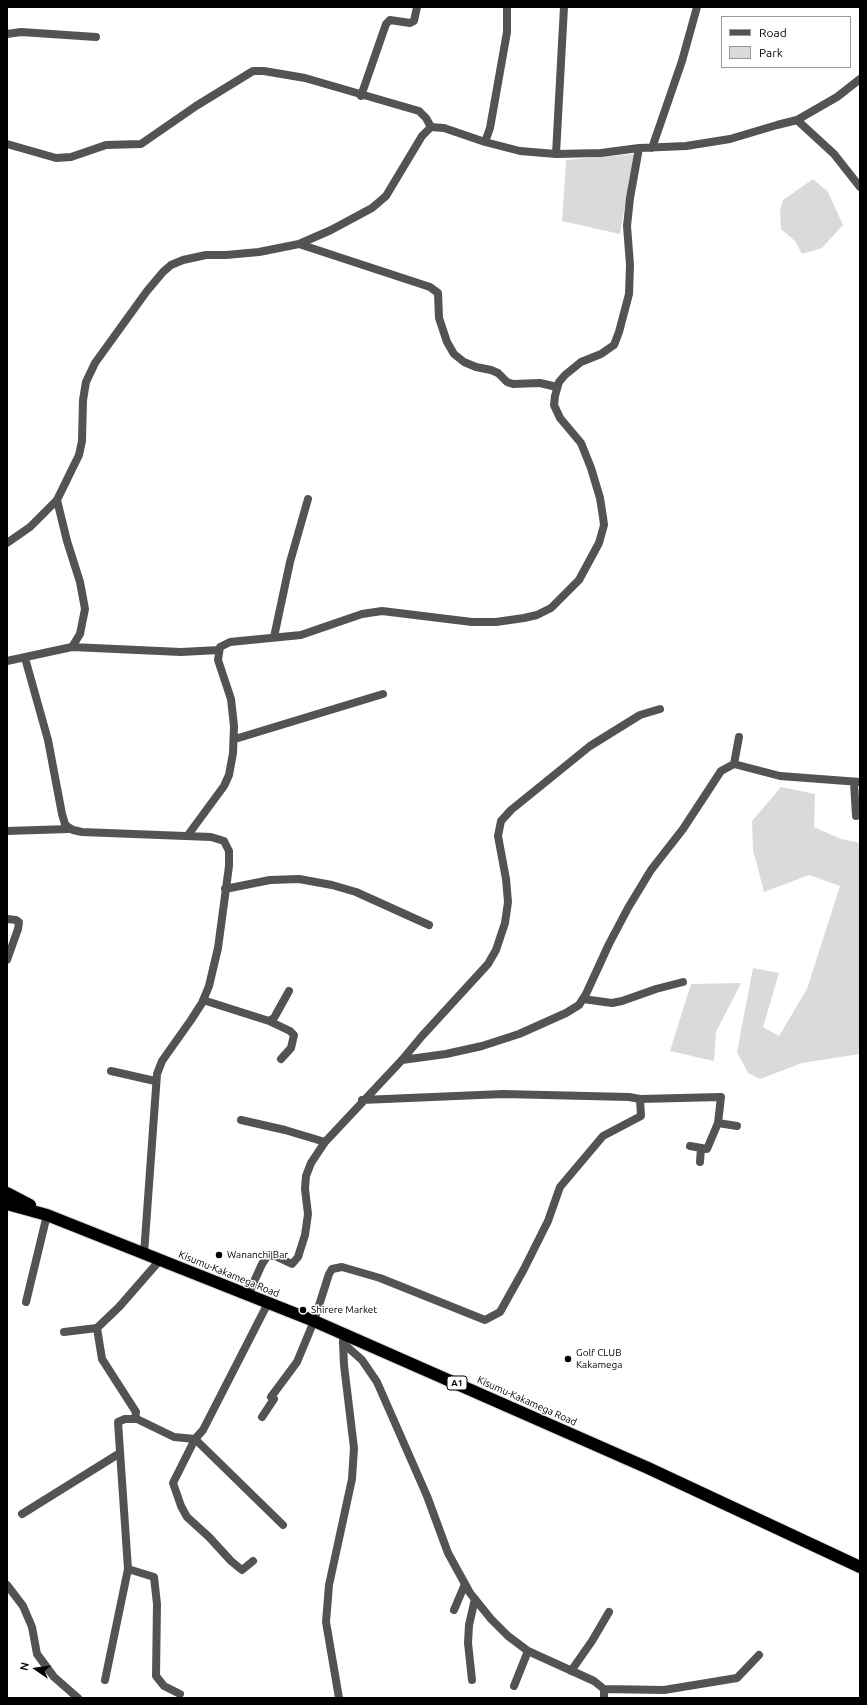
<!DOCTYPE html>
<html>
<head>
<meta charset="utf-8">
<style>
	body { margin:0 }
	#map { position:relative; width:867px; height:1705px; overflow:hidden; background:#fff; font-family:Ubuntu,sans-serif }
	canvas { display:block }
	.frame { position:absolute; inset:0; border:8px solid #000; pointer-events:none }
	.legend { position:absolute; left:721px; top:16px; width:130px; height:52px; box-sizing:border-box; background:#fff; border:1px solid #999; margin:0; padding:5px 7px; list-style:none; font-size:12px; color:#000 }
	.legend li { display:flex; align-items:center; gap:8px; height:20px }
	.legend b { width:20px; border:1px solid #999 }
	.north { position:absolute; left:16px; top:1649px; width:40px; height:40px; -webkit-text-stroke:3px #fff; paint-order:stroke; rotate:283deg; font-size:11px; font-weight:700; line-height:16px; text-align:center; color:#000 }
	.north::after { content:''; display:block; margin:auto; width:14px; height:18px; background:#000; clip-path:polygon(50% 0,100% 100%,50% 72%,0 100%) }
</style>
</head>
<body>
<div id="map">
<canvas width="867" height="1705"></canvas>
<div class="frame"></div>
<ul class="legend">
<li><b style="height:5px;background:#535353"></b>Road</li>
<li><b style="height:11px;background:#dadada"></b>Park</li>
</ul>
<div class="north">N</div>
</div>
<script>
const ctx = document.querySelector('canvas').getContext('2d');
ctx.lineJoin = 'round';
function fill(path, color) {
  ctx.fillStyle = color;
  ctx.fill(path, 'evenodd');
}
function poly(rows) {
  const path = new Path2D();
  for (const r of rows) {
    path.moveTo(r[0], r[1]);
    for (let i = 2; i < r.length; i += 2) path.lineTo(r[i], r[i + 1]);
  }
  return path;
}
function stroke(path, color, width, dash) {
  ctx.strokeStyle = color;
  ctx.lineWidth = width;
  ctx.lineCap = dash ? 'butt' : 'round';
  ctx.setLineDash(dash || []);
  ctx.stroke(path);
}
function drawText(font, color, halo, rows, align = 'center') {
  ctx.font = font + ' Ubuntu,sans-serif';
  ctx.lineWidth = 3;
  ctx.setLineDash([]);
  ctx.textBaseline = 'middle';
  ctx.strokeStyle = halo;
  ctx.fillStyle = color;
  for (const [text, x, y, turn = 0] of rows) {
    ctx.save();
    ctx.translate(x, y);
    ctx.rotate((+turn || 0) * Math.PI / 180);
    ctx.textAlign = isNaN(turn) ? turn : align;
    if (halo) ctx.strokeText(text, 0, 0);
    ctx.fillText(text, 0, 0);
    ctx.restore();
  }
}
fill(poly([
	[634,154,620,234,562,221,566,160],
	[813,179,828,192,843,225,822,248,802,254,795,241,781,229,780,211,783,200],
	[781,787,815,794,814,827,841,839,860,843,860,1054,802,1063,760,1079,748,1073,737,1052,753,968,779,973,763,1027,779,1036,807,989,840,886,809,875,764,892,753,850,752,821],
	[741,983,716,1032,714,1061,670,1051,691,984]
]), '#dadada');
const highway = poly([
	[7,1193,30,1205],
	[7,1204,47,1215,314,1321,648,1468,860,1567]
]);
stroke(highway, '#dbdbdb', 14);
stroke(poly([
	[7,34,21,32,96,37],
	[361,96,386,24,390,20,410,23,414,21,417,7],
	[797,120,834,154,860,187],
	[485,142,490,128,507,32,507,7],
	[7,144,56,158,71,157,106,145,141,144,196,106,253,71,264,71,305,78,419,111,426,118,431,127],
	[652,148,682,61,697,7],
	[556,154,564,7],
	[299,244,430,287,438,293,439,318,447,342,454,354,464,362,476,367,491,370,498,373,507,382,513,384,540,383,557,387],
	[7,543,30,527,57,500,79,455,82,441,83,400,86,382,95,363,147,291,163,272,171,265,183,260,206,255,226,255,259,252,299,244,331,230,372,208,386,196,422,136,431,127,444,128,485,142,520,151,556,154,601,153,639,148,686,146,730,139,777,125,797,120,837,97,860,79],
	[274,637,290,562,308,499],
	[72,647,181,652,219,650],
	[25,658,48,740,62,814,65,824,68,827,73,830,82,832,211,837,224,841,229,851,229,866,218,948,209,986,202,1003,191,1020,162,1061,157,1074,144,1254],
	[7,661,72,647,80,634,85,609,80,582,67,541,57,500],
	[235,739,383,694],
	[734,764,780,776,860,782],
	[854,782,856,816],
	[7,831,69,829],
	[188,835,224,786,229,775,233,753,234,726,231,699,218,660,220,647,230,642,301,635,362,614,382,611,472,622,496,622,524,618,537,615,551,608,579,580,599,543,604,525,603,517,600,498,591,468,581,443,560,418,554,405,555,396,559,382,565,375,581,362,601,354,614,345,619,332,629,294,630,265,627,226,630,198,639,148],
	[225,889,270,880,299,879,332,885,356,892,429,925],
	[7,919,16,920,19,922,18,929,7,960],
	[583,999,612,1003,622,1001,656,989,683,982],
	[203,1000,269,1021,274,1018,289,991],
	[269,1021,290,1031,294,1035,291,1048,281,1059],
	[402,1060,446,1054,482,1046,519,1034,566,1013,579,1005,586,994,609,944,628,908,651,870,683,829,721,771,734,764,739,737],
	[111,1071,155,1081],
	[640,1099,721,1097,718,1123,707,1149,690,1146],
	[241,1120,285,1130,325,1142],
	[718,1123,737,1126],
	[700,1162,701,1148],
	[248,1295,262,1264,268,1255,275,1256,292,1264,298,1257,305,1235,308,1214,305,1189,306,1176,311,1163,325,1142,402,1060,422,1036,488,964,496,950,505,923,508,902,506,879,498,836,501,821,511,810,590,746,640,715,660,709],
	[26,1302,47,1215],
	[97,1328,102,1359,136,1412,135,1419],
	[64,1332,97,1328,119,1307,160,1260],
	[343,1343,362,1360,377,1382,427,1496,448,1553,470,1593,491,1619,508,1636,528,1651,594,1681,604,1689,604,1698],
	[262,1417,274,1399,271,1397,297,1362,314,1321,329,1274,332,1269,342,1267,380,1278,485,1320,500,1312,524,1269,548,1221,560,1187,603,1136,641,1116,640,1099,629,1097,503,1094,362,1100],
	[22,1514,120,1453],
	[253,1561,242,1570,231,1561,209,1537,187,1517,181,1506,173,1483,195,1439,283,1525],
	[7,1585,23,1606,32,1627,37,1654,54,1677,78,1698],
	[454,1610,465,1584],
	[571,1671,592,1641,609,1612],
	[105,1680,128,1569],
	[472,1680,468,1643,469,1625,475,1599],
	[514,1686,528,1651],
	[604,1689,664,1690,737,1678,759,1655],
	[180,1694,164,1686,156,1676,157,1604,154,1577,128,1569,118,1422,125,1419,137,1419,174,1437,195,1439,203,1430,268,1303],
	[339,1698,326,1622,329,1585,352,1479,354,1448,344,1365,343,1341]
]), '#535353', 8);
stroke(highway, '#000', 12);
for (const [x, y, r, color] of [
	[219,1255,4,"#000"],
	[303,1310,4,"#000"],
	[568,1359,4,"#000"]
]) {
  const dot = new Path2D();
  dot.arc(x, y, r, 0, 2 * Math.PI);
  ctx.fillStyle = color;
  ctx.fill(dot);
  stroke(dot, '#fff', 1.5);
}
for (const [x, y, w] of [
	[457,1383,20]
]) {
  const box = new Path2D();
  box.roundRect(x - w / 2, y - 7, w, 14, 3);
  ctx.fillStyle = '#fff';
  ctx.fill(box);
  stroke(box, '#000', 1);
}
drawText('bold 9px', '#000', null, [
	["A1",457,1383]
]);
drawText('10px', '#000', '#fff', [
	["Wananchi Bar",227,1255],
	["Shirere Market",311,1310],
	["Golf CLUB",576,1353],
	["Kakamega",576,1365]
], 'left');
drawText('10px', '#000', '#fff', [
	["Kisumu-Kakamega Road",229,1274,22],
	["Kisumu-Kakamega Road",527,1401,24]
]);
</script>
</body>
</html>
